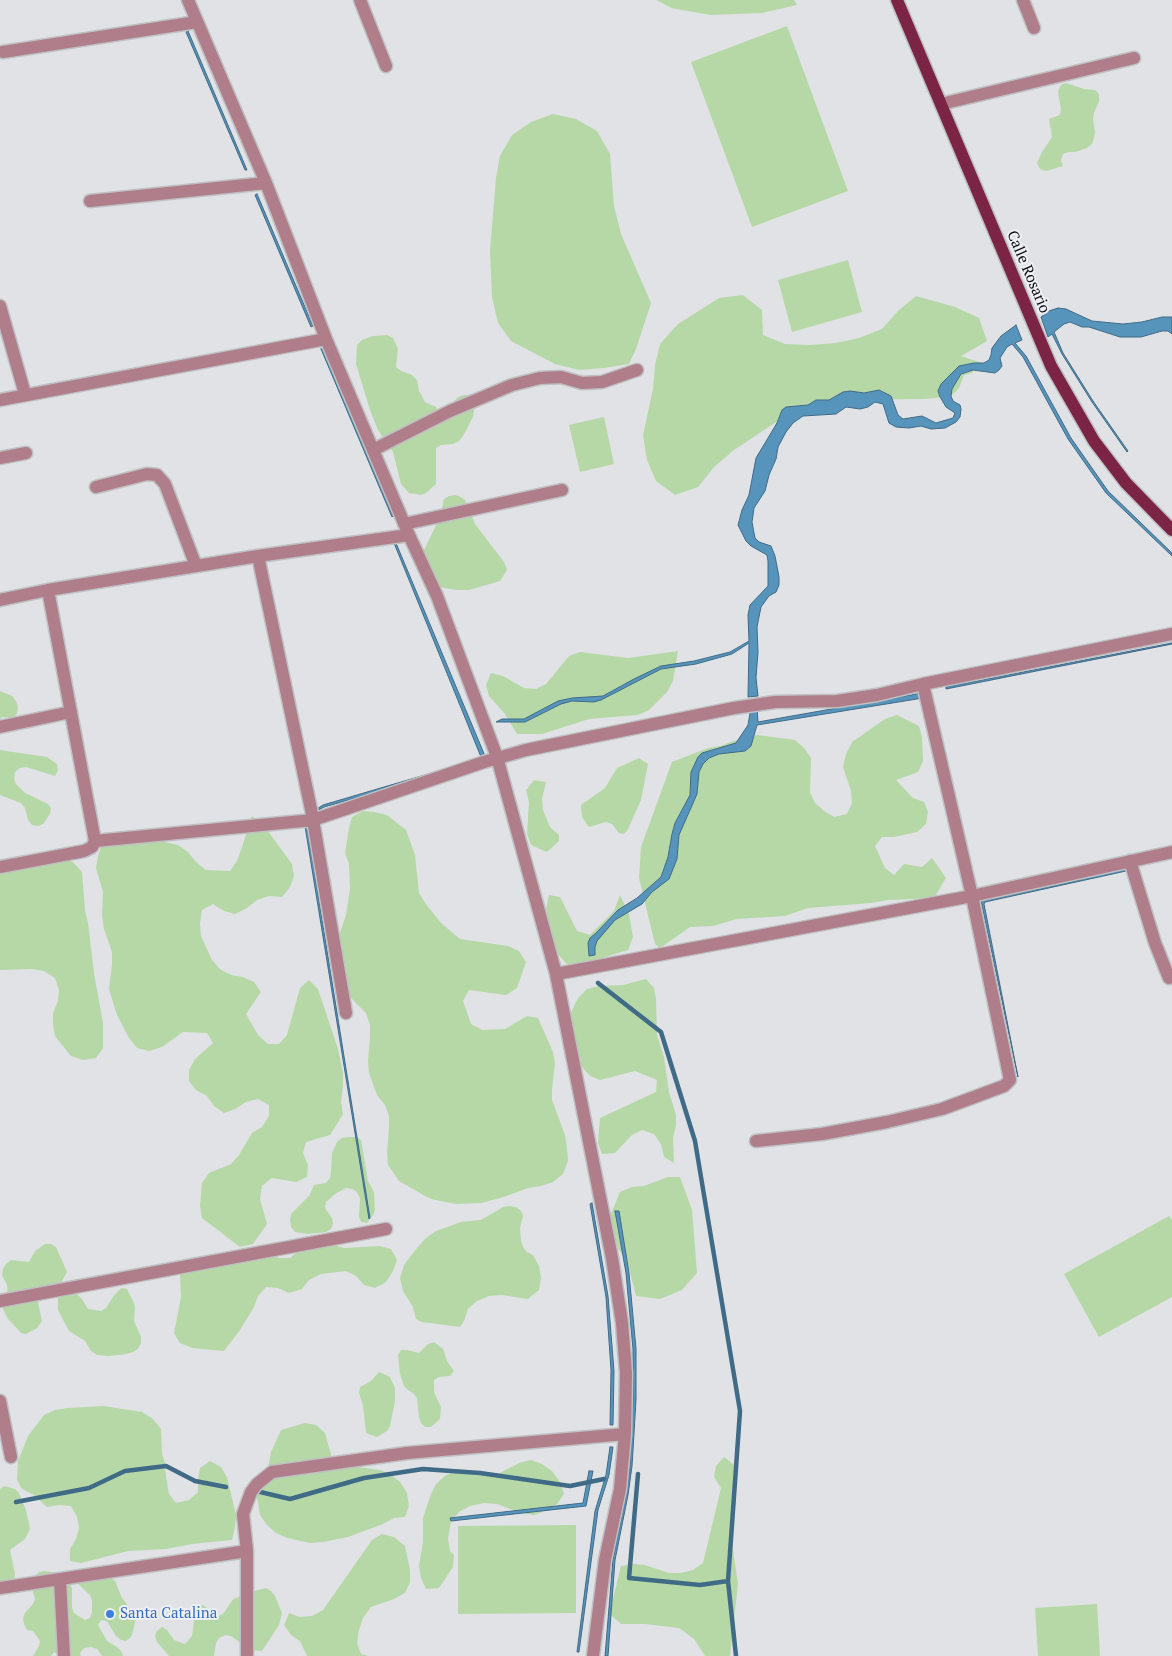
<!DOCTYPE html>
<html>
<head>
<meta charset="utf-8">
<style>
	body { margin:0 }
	canvas { display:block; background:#e0e2e5 }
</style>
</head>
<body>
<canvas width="1172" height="1656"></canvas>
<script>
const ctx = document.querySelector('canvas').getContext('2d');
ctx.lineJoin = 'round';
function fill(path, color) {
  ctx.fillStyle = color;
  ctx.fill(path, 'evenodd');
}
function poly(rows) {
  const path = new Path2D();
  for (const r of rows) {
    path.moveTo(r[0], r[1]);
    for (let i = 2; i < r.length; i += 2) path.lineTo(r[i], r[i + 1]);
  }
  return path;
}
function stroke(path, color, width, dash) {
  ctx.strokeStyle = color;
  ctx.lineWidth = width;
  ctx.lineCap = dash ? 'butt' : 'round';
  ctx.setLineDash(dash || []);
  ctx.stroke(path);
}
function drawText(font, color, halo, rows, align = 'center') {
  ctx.font = font + ' "PT Serif",serif';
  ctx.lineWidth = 4;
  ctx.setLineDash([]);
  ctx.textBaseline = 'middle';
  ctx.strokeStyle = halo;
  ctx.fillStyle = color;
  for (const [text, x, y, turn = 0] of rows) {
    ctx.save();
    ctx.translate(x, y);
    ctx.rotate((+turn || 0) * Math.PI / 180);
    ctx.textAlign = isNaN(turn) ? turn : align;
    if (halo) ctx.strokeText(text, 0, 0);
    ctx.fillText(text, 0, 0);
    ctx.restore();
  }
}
fill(poly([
	[657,0,794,0,797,5,762,13,711,15,671,8],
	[787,26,848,191,752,227,691,62],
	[1066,83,1084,89,1095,90,1099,94,1099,101,1094,113,1093,119,1095,132,1094,138,1092,144,1087,148,1075,152,1069,152,1063,154,1061,160,1063,166,1046,171,1040,169,1037,163,1042,152,1052,137,1049,119,1060,115,1061,109,1058,91,1061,85],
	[553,114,576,119,597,131,610,154,614,206,621,234,651,303,636,349,629,364,604,368,579,370,555,364,511,341,498,323,492,297,490,251,496,178,500,156,512,135,531,122],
	[848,260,862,312,792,332,778,280],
	[743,295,762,310,763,335,785,344,810,345,836,343,859,338,882,329,898,311,916,296,955,307,979,318,987,341,961,356,982,363,979,363,972,373,964,375,959,388,952,395,946,393,937,398,922,399,848,400,777,423,776,422,734,450,714,467,698,487,675,495,656,481,647,460,643,435,653,389,655,365,660,344,678,324,719,298],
	[387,335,393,338,398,349,396,367,401,371,412,375,417,380,419,391,425,402,436,407,439,413,445,411,458,397,464,395,469,395,473,400,475,405,473,417,463,436,459,441,453,444,441,445,436,448,436,484,426,493,421,495,409,493,401,484,393,452,378,430,370,410,356,364,357,345,362,340,373,336],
	[604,417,614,464,580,472,569,425],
	[455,495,461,497,465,500,475,524,504,562,507,570,500,581,469,590,457,590,439,587,423,556,424,550,440,517,444,499,449,496],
	[678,651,673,681,667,692,649,710,638,715,589,719,542,734,517,734,505,714,489,696,486,685,491,673,503,676,524,688,536,689,546,684,569,656,580,652,628,658],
	[0,691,12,696,16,701,18,707,17,713,14,718,2,717,0,719],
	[897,715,919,726,922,737,923,761,918,772,896,780,913,798,924,802,928,812,926,824,917,832,894,837,882,837,875,846,885,868,894,875,904,864,922,867,932,858,946,878,934,898,889,900,871,903,808,908,785,916,737,919,713,926,690,927,660,948,655,944,639,878,641,847,672,762,708,748,720,746,745,737,758,735,795,740,804,748,811,758,810,792,815,803,824,811,834,817,847,814,852,803,851,791,843,767,846,754,852,742,885,719],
	[0,750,47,757,57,764,58,770,55,776,26,767,20,768,15,772,14,779,16,784,25,793,48,804,51,808,50,814,43,824,38,826,32,825,28,820,25,808,21,803,0,795],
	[639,758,648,764,641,800,628,829,624,834,619,833,612,824,606,822,589,827,582,817,581,805,605,788,617,768],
	[534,780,546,782,542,799,543,810,550,827,559,835,559,841,547,852,531,845,527,834,529,802,526,790],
	[363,811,374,812,387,815,406,830,415,855,419,893,426,904,441,923,460,939,508,946,519,951,526,962,517,988,506,995,469,990,463,1001,471,1024,482,1030,505,1029,527,1016,538,1018,553,1052,555,1064,552,1089,552,1100,565,1135,567,1148,568,1161,563,1174,553,1182,541,1186,528,1188,504,1197,481,1203,456,1204,431,1199,420,1193,399,1181,388,1165,387,1153,389,1129,389,1116,385,1105,377,1095,369,1073,368,1061,370,1037,370,1025,366,1013,349,996,338,939,346,915,350,889,349,864,345,853,349,828,352,817],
	[252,816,262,823,292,864,294,876,290,887,282,897,269,896,257,900,247,908,235,914,224,911,213,904,202,910,200,923,201,936,212,960,220,969,231,975,243,977,254,982,261,992,246,1014,258,1035,268,1044,279,1044,287,1035,300,988,309,980,318,989,338,1049,343,1073,343,1086,341,1102,343,1114,330,1135,306,1142,303,1153,308,1165,307,1177,296,1182,272,1178,262,1186,260,1199,267,1224,253,1244,240,1247,202,1218,200,1206,202,1183,209,1173,231,1164,239,1155,252,1133,262,1127,269,1116,269,1105,258,1099,246,1102,235,1109,224,1113,214,1106,207,1096,196,1090,189,1081,189,1070,195,1059,213,1043,207,1033,183,1032,162,1047,149,1051,137,1048,129,1038,117,1015,109,989,112,965,112,952,104,929,102,916,103,892,96,868,98,856,102,844,155,840,178,845,188,852,196,862,206,870,230,871,237,861,241,850],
	[62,858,73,862,82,872,85,910,88,923,94,973,103,1023,103,1048,96,1058,83,1060,71,1056,55,1036,53,1024,53,1013,58,1001,59,990,55,978,44,971,32,969,0,970,0,868],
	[549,895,560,897,577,931,590,935,614,911,620,895,629,914,633,937,628,950,605,957,584,970,572,970,556,952,544,919],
	[646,979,654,988,656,999,657,1035,664,1057,669,1092,676,1115,676,1126,673,1137,674,1163,664,1157,661,1144,654,1134,642,1130,632,1135,615,1153,602,1154,598,1143,600,1118,656,1092,657,1080,635,1071,600,1080,590,1076,582,1067,579,1055,571,1046,567,1021,578,998,587,989,599,986,623,985],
	[349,1137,355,1137,361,1140,368,1181,374,1192,375,1210,373,1215,367,1223,361,1222,359,1217,360,1198,357,1192,352,1189,346,1188,335,1194,326,1202,325,1208,332,1218,333,1224,331,1229,326,1232,308,1234,295,1232,291,1227,290,1220,291,1214,309,1196,314,1185,326,1183,330,1178,331,1172,332,1153,337,1142,342,1138],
	[668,1177,680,1177,692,1210,697,1273,682,1290,660,1299,636,1296,627,1260,619,1250,611,1227,611,1214,620,1192,632,1187,644,1186],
	[509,1206,516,1207,521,1211,523,1216,520,1228,521,1240,523,1247,527,1252,533,1255,539,1266,541,1278,539,1290,528,1299,502,1295,489,1296,477,1301,468,1309,464,1321,460,1327,422,1322,416,1319,413,1307,403,1291,400,1278,404,1265,417,1248,425,1239,436,1231,461,1222,481,1220,503,1207],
	[1169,1216,1172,1220,1172,1297,1099,1337,1064,1274],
	[308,1242,333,1245,344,1248,380,1246,391,1249,397,1260,393,1271,386,1282,375,1288,364,1285,356,1276,346,1271,321,1274,309,1280,302,1289,289,1293,278,1288,266,1287,258,1296,254,1307,240,1330,224,1351,192,1348,180,1343,174,1333,181,1297,180,1274,188,1265,268,1253,278,1258,290,1258],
	[45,1244,51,1244,56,1247,67,1272,61,1283,40,1296,38,1302,42,1321,37,1328,26,1334,21,1333,8,1319,2,1307,4,1301,8,1297,7,1285,2,1275,3,1269,6,1264,11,1260,29,1262,35,1251],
	[121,1288,127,1289,133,1301,135,1307,134,1321,141,1337,141,1343,138,1349,133,1352,127,1354,109,1356,97,1355,91,1351,85,1341,69,1331,58,1310,58,1298,62,1293,73,1290,82,1299,88,1309,101,1311,106,1308,113,1297],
	[434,1342,443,1349,447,1361,454,1371,450,1376,439,1377,434,1380,434,1392,441,1407,440,1419,431,1427,425,1427,421,1423,419,1417,417,1398,413,1393,408,1390,404,1386,400,1374,398,1355,401,1350,407,1350,419,1353,428,1344],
	[379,1372,390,1377,395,1388,395,1401,390,1426,387,1431,377,1437,366,1433,363,1405,359,1393,360,1387,371,1381],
	[104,1406,142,1412,153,1419,161,1429,162,1454,166,1466,165,1470,169,1494,176,1503,189,1500,198,1492,198,1480,200,1468,210,1461,221,1467,227,1477,236,1515,235,1527,232,1540,192,1544,166,1549,128,1551,81,1563,70,1561,70,1549,76,1539,79,1528,77,1517,71,1506,59,1505,47,1507,34,1495,22,1489,17,1480,18,1461,28,1436,44,1415,55,1410,67,1408],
	[305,1423,316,1425,325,1433,332,1458,343,1465,380,1470,390,1474,400,1482,407,1493,409,1506,405,1517,394,1518,383,1524,348,1537,323,1542,310,1543,287,1538,276,1533,267,1525,260,1515,256,1491,267,1474,271,1452,281,1430],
	[724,1457,734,1465,731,1536,738,1584,730,1656,705,1656,694,1639,679,1628,645,1624,621,1624,612,1616,612,1603,621,1566,634,1564,645,1565,669,1573,681,1573,693,1570,703,1563,721,1488,714,1477,716,1466],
	[531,1460,542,1464,552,1471,560,1482,564,1494,557,1504,545,1511,534,1515,521,1513,497,1504,484,1503,470,1506,459,1512,451,1521,448,1538,450,1551,454,1555,453,1567,439,1588,426,1589,421,1578,419,1566,423,1542,423,1518,431,1494,436,1484,446,1475,457,1471,480,1473,486,1475,498,1474,519,1463],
	[4,1486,15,1489,19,1493,26,1510,30,1529,25,1539,10,1550,15,1574,14,1580,9,1584,0,1583,0,1489],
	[576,1525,576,1613,458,1614,458,1526],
	[382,1534,394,1537,405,1546,410,1570,410,1582,405,1593,394,1599,371,1607,363,1618,359,1630,357,1643,361,1654,368,1656,307,1656,300,1641,291,1635,284,1625,289,1613,300,1617,312,1616,323,1610,372,1540],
	[45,1571,62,1574,70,1583,72,1589,72,1608,74,1613,85,1620,90,1618,92,1612,92,1600,90,1595,76,1582,109,1577,115,1581,122,1598,133,1612,136,1618,133,1631,131,1637,126,1641,121,1640,116,1636,107,1621,101,1620,98,1625,107,1641,117,1647,121,1651,123,1656,102,1656,97,1649,91,1647,84,1648,80,1653,81,1656,60,1656,54,1652,51,1656,33,1656,39,1646,40,1641,33,1631,27,1630,24,1624,23,1618,25,1613,33,1604,35,1599,32,1588,35,1576,39,1572],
	[266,1588,271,1591,275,1596,282,1613,279,1625,262,1651,250,1650,231,1636,225,1635,219,1638,216,1643,214,1656,169,1656,157,1642,155,1636,157,1631,162,1627,167,1630,174,1640,185,1644,192,1636,195,1613,198,1607,203,1605,218,1616,223,1614,233,1599,254,1591],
	[1097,1604,1100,1656,1038,1656,1035,1608]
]), '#b6d8a7');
const water = poly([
	[188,31,247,170,245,170,186,32,188,31],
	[257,194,313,326,311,327,255,195,257,194],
	[1058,308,1066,309,1092,321,1123,324,1142,322,1162,317,1172,317,1172,334,1168,331,1162,331,1141,337,1120,337,1089,327,1082,327,1070,322,1064,324,1054,332,1063,353,1093,401,1128,451,1127,452,1092,402,1062,354,1052,334,1048,337,1041,317,1049,311,1058,308],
	[1016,325,1022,340,1015,343,1026,356,1071,438,1108,491,1172,553,1172,556,1106,493,1068,439,1023,357,1012,344,1007,347,1000,358,1002,366,999,370,995,373,973,370,961,374,952,389,951,396,953,401,960,405,961,409,960,417,956,422,945,428,931,429,921,426,909,428,896,427,889,423,883,404,875,402,868,407,860,409,846,407,836,414,803,416,793,423,786,432,778,447,776,459,769,475,765,491,754,508,752,522,755,538,759,542,771,546,775,556,779,577,779,585,776,592,769,596,761,607,757,627,758,652,756,678,758,696,748,697,749,643,732,654,696,664,661,669,601,700,594,702,572,701,561,704,525,722,496,722,502,719,524,719,558,701,572,698,603,696,634,679,661,666,694,661,730,652,749,641,748,615,750,605,768,586,768,561,767,555,751,546,746,541,738,525,742,510,749,495,756,458,777,423,782,410,786,407,808,405,816,400,829,400,843,392,850,391,864,393,879,390,891,396,898,415,903,419,922,416,936,423,953,418,955,413,946,407,940,397,938,391,941,384,959,366,974,363,984,363,989,360,991,355,992,348,1001,336,1016,325],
	[321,349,323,349,393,516,392,517,321,349],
	[394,543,396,543,485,756,480,762,324,807,308,816,306,820,370,1218,369,1219,304,820,306,816,323,805,479,759,481,757,394,543],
	[1172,643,1172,644,946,689,946,687,1172,643],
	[922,693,923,698,757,725,751,746,745,751,719,754,709,758,703,764,699,772,697,794,679,835,677,859,669,879,652,892,642,904,615,920,597,941,595,947,595,955,589,956,588,943,590,938,596,933,618,910,637,898,661,877,668,857,672,834,675,823,690,795,691,772,698,757,702,753,736,743,748,725,751,707,757,706,758,722,922,693],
	[1126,868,1126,871,985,902,984,904,1018,1077,981,901,983,899,985,900,1071,882,1126,868],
	[592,1203,608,1296,614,1371,613,1425,610,1425,611,1370,606,1297,590,1204,592,1203],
	[615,1211,619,1211,629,1273,636,1349,636,1400,632,1466,628,1495,615,1560,608,1656,605,1656,613,1559,626,1495,630,1466,633,1400,633,1349,626,1273,615,1211],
	[610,1447,613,1447,609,1475,598,1510,579,1652,577,1652,595,1511,606,1475,610,1447],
	[589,1471,593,1471,586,1506,451,1521,450,1518,583,1503,589,1471]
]);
fill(water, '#5794bb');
stroke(water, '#406b87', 1);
stroke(poly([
	[598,983,661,1032,695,1141,740,1411,728,1581,736,1656],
	[638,1474,629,1578,700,1585,728,1581],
	[256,1491,290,1499,364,1478,423,1469,480,1473,570,1486,604,1479],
	[16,1502,89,1488,125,1471,166,1466,195,1481,226,1487]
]), '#406b87', 4.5);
const minor = poly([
	[188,0,266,183,326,339,409,535,437,596,497,757,556,974,612,1258,622,1323,626,1373,625,1434,620,1489,605,1560,593,1656],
	[360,0,386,66],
	[1023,0,1034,28],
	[3,52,197,22],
	[941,104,1134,58],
	[90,201,266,183],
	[0,306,25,394],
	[0,400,326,339],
	[373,450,450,411,512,385,540,378,561,377,582,383,602,382,637,370],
	[0,458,26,453],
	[96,487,147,474,157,475,165,484,196,566],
	[404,524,562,490],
	[258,556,312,814,346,1013],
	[0,600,48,590,258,556,409,535],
	[0,727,71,712],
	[95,841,313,820,484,762,526,750,734,708,775,702,837,701,877,695,923,684,1172,634],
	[1130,861,1155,943,1169,978],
	[0,867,84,851,92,847,95,841,48,590],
	[556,974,972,896,1172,852],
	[756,1141,822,1134,887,1122,942,1109,1004,1086,1010,1080,972,896,923,684],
	[0,1301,386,1229],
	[0,1401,11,1457],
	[60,1580,64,1656],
	[0,1588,247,1551],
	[247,1656,247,1551,243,1514,251,1492,257,1484,272,1472,407,1453,625,1434]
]);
const major = poly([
	[897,0,1051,366,1094,441,1126,483,1172,530]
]);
stroke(minor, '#bec0c2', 15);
stroke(major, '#bec0c2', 15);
stroke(minor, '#b07d8a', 12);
stroke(major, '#7c2443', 12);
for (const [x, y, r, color] of [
	[110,1614,5,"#3f7fe0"]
]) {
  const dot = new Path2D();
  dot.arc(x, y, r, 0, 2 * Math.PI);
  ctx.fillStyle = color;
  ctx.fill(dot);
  stroke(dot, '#edf0f2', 2);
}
drawText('15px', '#0c0c0d', '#edf0f2', [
	["Calle Rosario",1028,272,67]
]);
drawText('15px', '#366cbe', '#edf0f2', [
	["Santa Catalina",120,1614]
], 'left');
</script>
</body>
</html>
